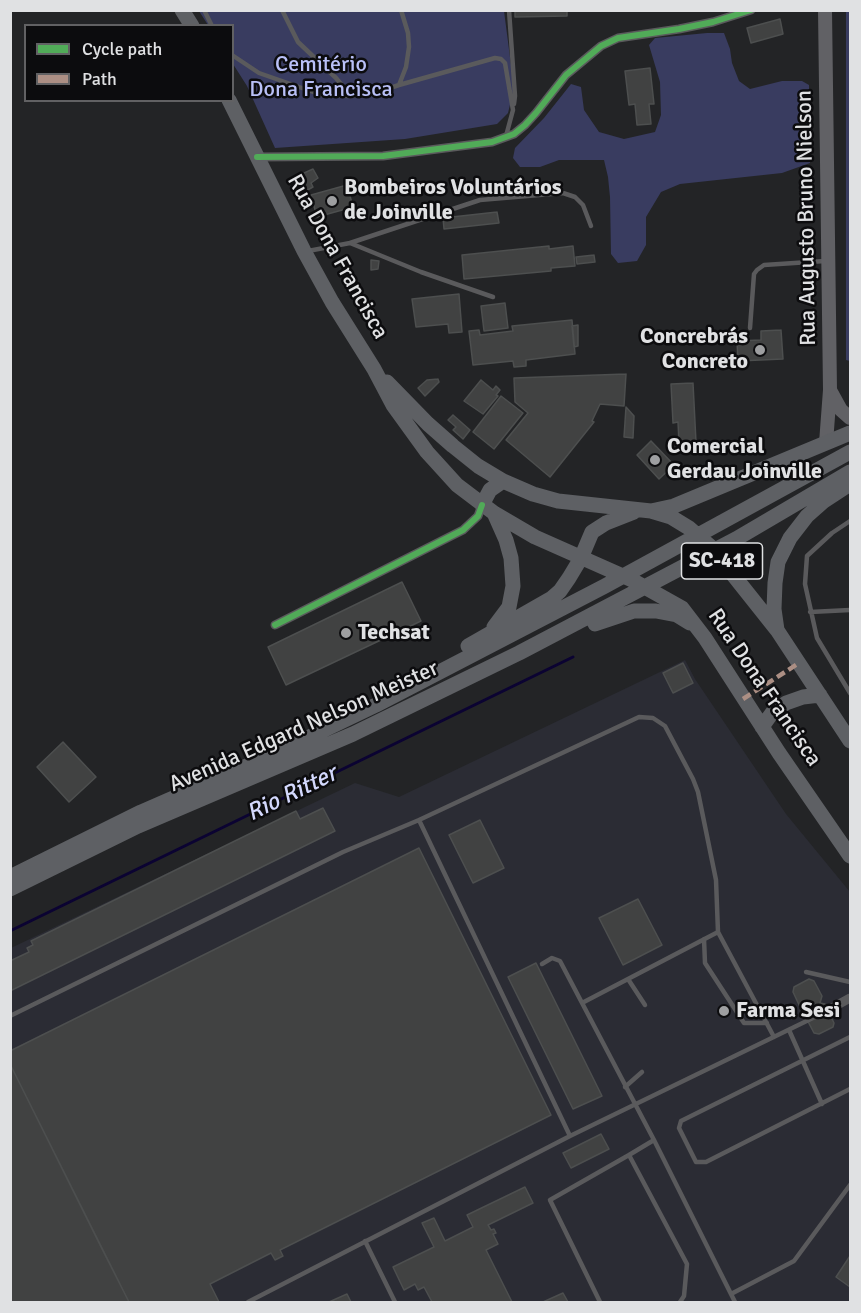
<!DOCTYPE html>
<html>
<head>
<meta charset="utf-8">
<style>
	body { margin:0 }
	#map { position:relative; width:861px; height:1313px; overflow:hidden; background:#232426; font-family:Signika,sans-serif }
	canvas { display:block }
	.frame { position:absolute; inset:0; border:12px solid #e0e1e3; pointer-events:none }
	.legend { position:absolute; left:24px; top:24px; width:210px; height:78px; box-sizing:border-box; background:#0c0c0e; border:2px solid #616163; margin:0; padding:8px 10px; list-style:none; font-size:18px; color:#e0e1e3 }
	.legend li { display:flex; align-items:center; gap:12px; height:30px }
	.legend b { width:30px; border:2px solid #616163 }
</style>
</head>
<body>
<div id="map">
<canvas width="861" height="1313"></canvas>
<div class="frame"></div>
<ul class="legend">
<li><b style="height:8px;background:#51ab58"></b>Cycle path</li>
<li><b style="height:8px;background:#ac8f84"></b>Path</li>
</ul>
</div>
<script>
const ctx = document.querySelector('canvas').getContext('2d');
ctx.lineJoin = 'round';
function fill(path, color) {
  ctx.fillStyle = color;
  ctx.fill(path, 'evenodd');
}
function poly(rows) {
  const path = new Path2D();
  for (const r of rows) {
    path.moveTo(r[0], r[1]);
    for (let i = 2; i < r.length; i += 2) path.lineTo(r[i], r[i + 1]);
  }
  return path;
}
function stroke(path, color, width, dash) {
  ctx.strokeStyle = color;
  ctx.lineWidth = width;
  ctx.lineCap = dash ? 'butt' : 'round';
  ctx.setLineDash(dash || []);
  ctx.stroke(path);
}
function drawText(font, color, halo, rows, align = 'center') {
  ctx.font = font + ' Signika,sans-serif';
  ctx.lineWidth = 5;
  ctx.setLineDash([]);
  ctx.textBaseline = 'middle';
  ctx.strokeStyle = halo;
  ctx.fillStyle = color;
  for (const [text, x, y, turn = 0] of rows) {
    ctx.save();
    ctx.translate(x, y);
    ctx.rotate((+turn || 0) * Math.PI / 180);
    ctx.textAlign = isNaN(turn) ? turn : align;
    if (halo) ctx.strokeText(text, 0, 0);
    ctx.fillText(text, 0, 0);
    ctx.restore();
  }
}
fill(poly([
	[685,660,695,679,786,814,850,892,850,1302,11,1302,11,948,355,783,399,797]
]), '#2b2c34');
fill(poly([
	[199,11,504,11,514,88,508,113,497,124,405,139,275,148,247,86,233,64,232,26,208,25],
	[846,11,850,11,850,361,846,360],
	[707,33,724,33,730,49,732,63,739,81,750,89,782,81,802,81,809,85,810,163,782,173,680,184,661,192,646,217,646,245,637,261,618,263,611,254,610,197,608,177,604,160,559,160,540,167,520,167,513,158,515,148,544,118,571,84,581,87,584,110,599,132,624,139,655,132,661,115,660,82,649,45,655,38]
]), '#393c60');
stroke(poly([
	[10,931,573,657]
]), '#0b0332', 3);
const building = poly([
	[515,10,567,10,567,16,515,17,515,10],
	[780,19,783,34,751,43,747,28,780,19],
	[650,68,654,104,649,104,651,124,637,125,635,104,629,105,625,71,650,68],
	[313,169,318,178,311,183,313,187,302,193,293,178,313,169],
	[347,185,353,207,317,217,311,195,347,185],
	[497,212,499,223,444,229,443,218,497,212],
	[549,246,549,249,573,246,575,266,551,268,551,271,464,279,462,255,549,246],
	[594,255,595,262,577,264,576,257,594,255],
	[371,260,379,261,378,269,371,270,371,260],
	[459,294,462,332,449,333,448,324,416,327,412,299,459,294],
	[505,303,508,328,484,331,481,306,505,303],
	[572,320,575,354,526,360,526,366,514,367,513,361,473,365,469,331,479,330,480,335,513,331,512,326,572,320],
	[578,325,578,346,574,347,572,326,578,325],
	[781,330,783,359,738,361,737,341,761,340,761,331,781,330],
	[626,374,624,406,600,404,592,421,594,422,550,477,506,440,528,413,515,402,514,378,626,374],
	[438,379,439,382,425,396,418,388,427,380,438,379],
	[481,380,493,390,496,386,500,390,496,395,498,396,483,414,464,401,481,380],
	[693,383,696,442,679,443,678,422,673,423,671,384,693,383],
	[501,396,523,413,494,449,473,432,501,396],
	[626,407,634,416,633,438,624,437,626,407],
	[453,415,470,430,463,439,453,430,456,427,448,420,453,415],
	[651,441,674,465,659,479,637,455,651,441],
	[402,582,421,621,286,685,268,647,402,582],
	[683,663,693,683,673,693,663,673,683,663],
	[63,742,96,777,69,802,37,767,63,742],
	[323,808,335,831,10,991,10,961,29,952,27,948,33,945,31,941,296,811,300,819,323,808],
	[480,820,504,868,473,883,449,835,480,820],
	[419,848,551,1115,280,1250,283,1256,275,1260,271,1253,210,1284,219,1302,129,1302,10,1064,10,1051,419,848],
	[638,899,662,945,623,965,599,918,638,899],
	[536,963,602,1096,573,1109,508,977,536,963],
	[809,979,814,981,822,996,820,1003,825,1004,834,1023,833,1027,819,1034,814,1033,804,1014,807,1009,800,1007,793,992,794,987,809,979],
	[10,1064,101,1247,129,1302,10,1302,10,1064],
	[601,1134,609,1149,571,1168,563,1153,601,1134],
	[525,1187,533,1203,488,1225,491,1230,494,1229,496,1233,493,1234,498,1244,486,1250,512,1302,432,1302,424,1287,418,1290,415,1284,404,1290,393,1267,434,1247,422,1223,434,1218,445,1241,473,1227,467,1215,525,1187],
	[850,1256,850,1287,836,1277,850,1256],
	[563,1293,568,1302,543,1302,563,1293],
	[347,1294,351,1302,329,1302,347,1294]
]);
fill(building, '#414242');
stroke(building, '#4d4f4f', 1.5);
stroke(poly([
	[204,10,212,26],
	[282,10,298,42,336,78,351,96],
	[509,10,515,96,514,104],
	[232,55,259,73,322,95,351,96,384,90,399,85,406,67,409,47,408,33,401,10],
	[399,85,495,58,501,59,505,63,513,110,506,136],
	[350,243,480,200,563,193,575,197,583,205,591,226],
	[308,251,350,243,421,272,493,297],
	[750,328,754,274,757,270,764,265,825,261],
	[850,521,832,533,807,556,805,584,817,638,850,693],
	[810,612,850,610],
	[419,820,570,1136],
	[704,939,705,963,744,1023,767,1023],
	[542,964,552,958,560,961,654,1140,735,1302],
	[806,972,850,982],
	[628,979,645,1005],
	[582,1003,718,932],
	[10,1016,343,852,419,820,639,717,653,718,665,726,693,779,698,792,716,880,718,932,774,1037],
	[789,1030,822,1104],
	[850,1037,681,1121,679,1128,696,1162,706,1162,850,1089],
	[625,1087,642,1072],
	[654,1140,629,1155,687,1264,684,1296,680,1302],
	[365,1241,395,1302],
	[731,1294,794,1261,850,1185],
	[248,1302,570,1136,819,1015],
	[600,1302,550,1200,629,1155]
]), '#5a5a5c', 4.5);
stroke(poly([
	[257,157,383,156,492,142,514,134,525,125,536,113,566,75,601,46,618,38,679,29,713,22,751,10],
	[275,625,463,530,478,516,482,505],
	[819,1015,850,998]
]), '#5a5a5c', 9);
stroke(poly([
	[825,10,830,390,826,443],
	[830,390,841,410,850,418]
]), '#616165', 14);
stroke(poly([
	[182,10,192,26],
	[229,100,304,251,332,302,374,369,393,405,427,452,457,485,494,513,535,537,632,580,682,608,705,638,779,753,850,856],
	[387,382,428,424,453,446,478,466,503,481,533,494,558,501,651,511,671,517,689,528,711,547,777,630,850,741],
	[482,505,490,490,503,481],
	[651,511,674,506,850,433],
	[494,513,506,540,511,558,513,586,509,607,494,627],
	[595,624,634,611,656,611,677,615,690,623],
	[777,630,774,609,775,583,778,562,790,538,807,516,824,501,850,484],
	[468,646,552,598,560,591,569,578,581,558,592,532,606,523,634,512],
	[762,727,772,713,786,703,803,697,820,695],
	[10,877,141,812,276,753,376,705,605,586,850,452],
	[10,889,138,826,353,734,519,653,736,539,850,472]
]), '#5e6064', 15);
stroke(poly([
	[743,699,799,663]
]), '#ac8f84', 4.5, [9, 4.5]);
stroke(poly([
	[257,157,383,156,492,142,514,134,525,125,536,113,566,75,601,46,618,38,679,29,713,22,751,10],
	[275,625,463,530,478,516,482,505]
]), '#51ab58', 6);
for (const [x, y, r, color] of [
	[332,201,6,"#9e9fa1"],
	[760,350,6,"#9e9fa1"],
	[655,460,6,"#9e9fa1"],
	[346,633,6,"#9e9fa1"],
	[724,1011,6,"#9e9fa1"]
]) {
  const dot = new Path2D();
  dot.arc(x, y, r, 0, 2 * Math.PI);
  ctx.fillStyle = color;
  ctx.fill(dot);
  stroke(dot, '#0c0c0e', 2);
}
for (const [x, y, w] of [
	[722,561,81]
]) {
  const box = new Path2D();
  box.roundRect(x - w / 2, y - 18, w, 36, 4.5);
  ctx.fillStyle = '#0c0c0e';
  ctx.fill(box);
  stroke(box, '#e0e1e3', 1.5);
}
drawText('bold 21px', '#e0e1e3', null, [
	["SC-418",722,561]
]);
drawText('22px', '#b9c0f7', '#0c0c0e', [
	["Cemitério",321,65],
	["Dona Francisca",321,90]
]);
drawText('bold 22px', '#e0e1e3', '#0c0c0e', [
	["Bombeiros Voluntários",344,188],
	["de Joinville",344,213],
	["Concrebrás",748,337,"right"],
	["Concreto",748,362,"right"],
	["Comercial",667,447],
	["Gerdau Joinville",667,472],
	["Techsat",358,633],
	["Farma Sesi",736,1011]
], 'left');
drawText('22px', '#e0e1e3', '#0c0c0e', [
	["Rua Augusto Bruno Nielson",807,218,-91],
	["Rua Dona Francisca",337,257,61],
	["Rua Dona Francisca",764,688,56],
	["Avenida Edgard Nelson Meister",304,727,-24]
]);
drawText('italic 24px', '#d3d8fd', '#0c0c0e', [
	["Rio Ritter",292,794,-26]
]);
</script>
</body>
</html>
